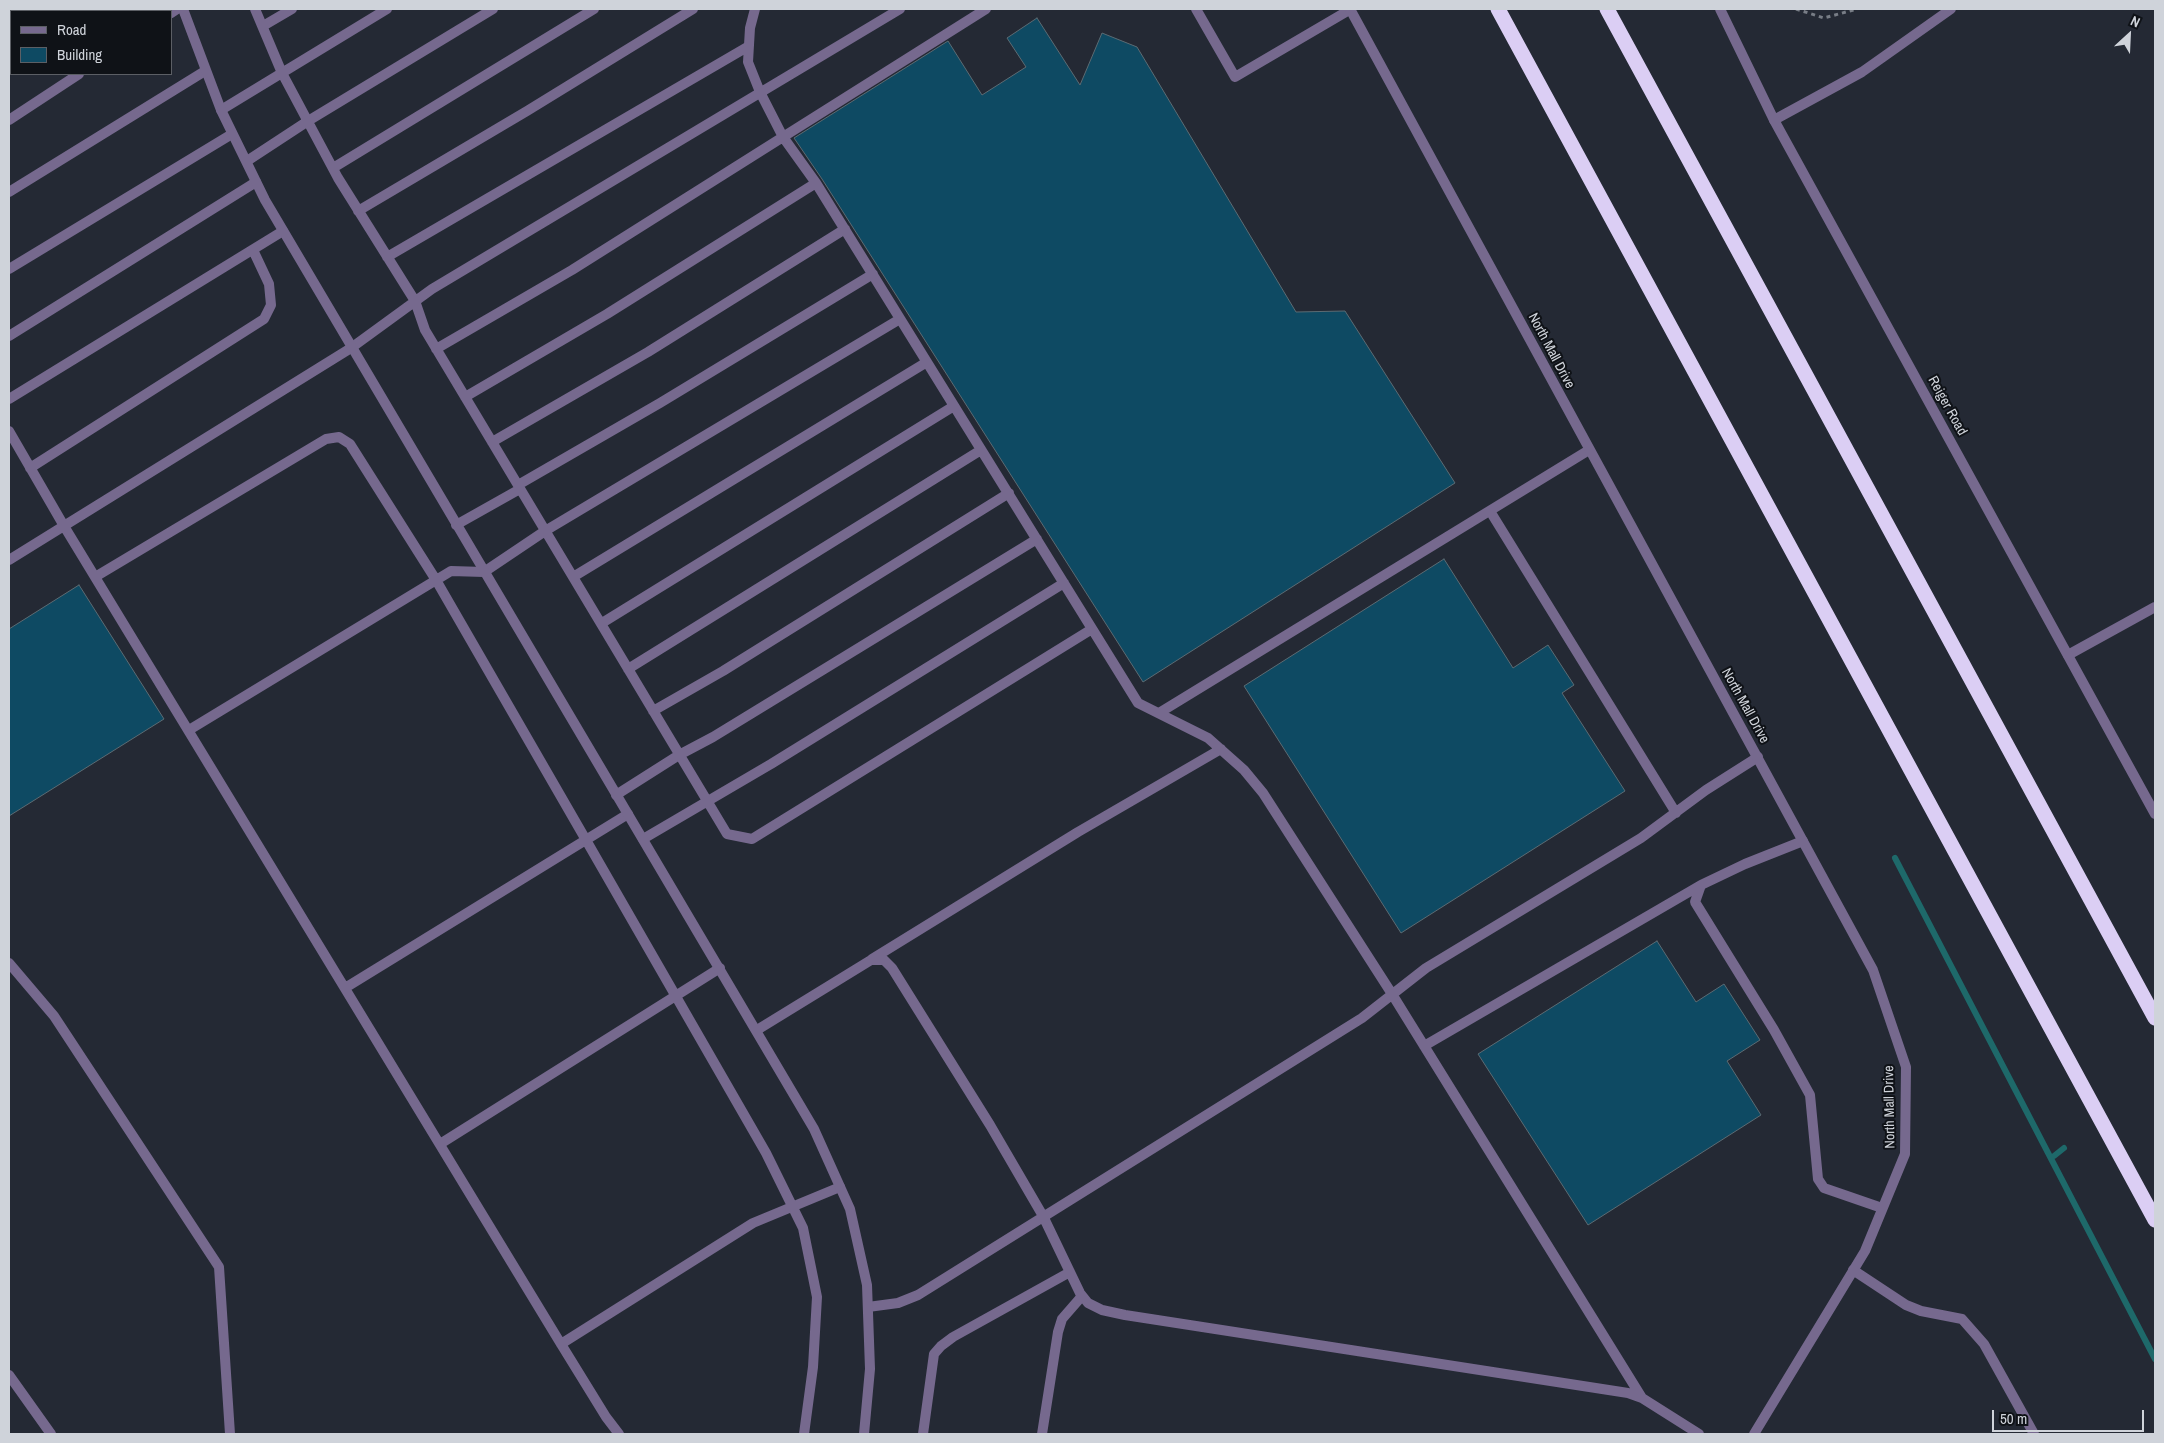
<!DOCTYPE html>
<html>
<head>
<meta charset="utf-8">
<style>
	body { margin:0 }
	#map { position:relative; width:2164px; height:1443px; overflow:hidden; background:#242934; font-family:"Archivo Narrow",sans-serif }
	canvas { display:block }
	.frame { position:absolute; inset:0; border:10px solid #cfd3da; pointer-events:none }
	.legend { position:absolute; left:10px; top:10px; width:162px; height:65px; box-sizing:border-box; background:#0f1217; border:1px solid #5c5f65; margin:0; padding:6px 9px; list-style:none; font-size:15px; color:#cfd3da }
	.legend li { display:flex; align-items:center; gap:10px; height:25px }
	.legend b { width:25px; border:1px solid #5c5f65 }
	.north { position:absolute; left:2104px; top:10px; width:50px; height:50px; -webkit-text-stroke:4px #0f1217; paint-order:stroke; rotate:25deg; font-size:14px; font-weight:700; line-height:20px; text-align:center; color:#cfd3da }
	.north::after { content:''; display:block; margin:auto; width:18px; height:22px; background:#cfd3da; clip-path:polygon(50% 0,100% 100%,50% 72%,0 100%) }
	.scale { position:absolute; left:1992px; top:1410px; width:152px; height:22px; box-sizing:border-box; border:2px solid #cfd3da; border-top:0; padding-left:6px; font-size:15px; line-height:18px; white-space:nowrap; color:#cfd3da; -webkit-text-stroke:4px #0f1217; paint-order:stroke }
</style>
</head>
<body>
<div id="map">
<canvas width="2164" height="1443"></canvas>
<div class="frame"></div>
<ul class="legend">
<li><b style="height:6px;background:#76698e"></b>Road</li>
<li><b style="height:14px;background:#0e4a63"></b>Building</li>
</ul>
<div class="north">N</div>
<div class="scale">50 m</div>
</div>
<script>
const ctx = document.querySelector('canvas').getContext('2d');
ctx.lineJoin = 'round';
function poly(rows) {
  const path = new Path2D();
  for (const r of rows) {
    path.moveTo(r[0], r[1]);
    for (let i = 2; i < r.length; i += 2) path.lineTo(r[i], r[i + 1]);
  }
  return path;
}
function stroke(path, color, width, dash) {
  ctx.strokeStyle = color;
  ctx.lineWidth = width;
  ctx.lineCap = dash ? 'butt' : 'round';
  ctx.setLineDash(dash || []);
  ctx.stroke(path);
}
function fill(path, color) {
  ctx.fillStyle = color;
  ctx.fill(path, 'evenodd');
}
function drawText(font, color, halo, rows, align = 'center') {
  ctx.font = font + ' "Archivo Narrow",sans-serif';
  ctx.lineWidth = 4;
  ctx.setLineDash([]);
  ctx.textBaseline = 'middle';
  ctx.strokeStyle = halo;
  ctx.fillStyle = color;
  for (const [text, x, y, turn = 0] of rows) {
    ctx.save();
    ctx.translate(x, y);
    ctx.rotate((+turn || 0) * Math.PI / 180);
    ctx.textAlign = isNaN(turn) ? turn : align;
    if (halo) ctx.strokeText(text, 0, 0);
    ctx.fillText(text, 0, 0);
    ctx.restore();
  }
}
stroke(poly([
	[1895,858,2155,1359],
	[2054,1156,2064,1148]
]), '#1e696a', 6);
const building = poly([
	[1037,18,1080,85,1102,33,1137,47,1296,312,1345,311,1455,483,1143,682,822,179,794,138,948,41,982,95,1026,67,1007,38,1037,18],
	[1444,559,1513,668,1548,645,1574,685,1562,693,1625,791,1401,933,1244,686,1444,559],
	[79,585,164,719,9,816,9,629,79,585],
	[1657,941,1696,1002,1724,984,1760,1040,1727,1061,1761,1115,1588,1225,1478,1054,1657,941]
]);
fill(building, '#0e4a63');
stroke(building, '#5c6b73', 1);
stroke(poly([
	[1796,9,1824,18,1857,9]
]), '#787d86', 3, [4, 4]);
stroke(poly([
	[255,9,282,73,338,178,415,301,425,330,727,834,752,839,1092,629],
	[755,9,750,28,748,62,760,92,783,137,816,183,1138,703,1208,738,1244,770,1263,793,1392,994,1642,1398],
	[1196,9,1235,77,1351,9],
	[83,11,86,9],
	[171,13,177,9],
	[263,26,292,9],
	[9,58,11,56],
	[221,110,387,9],
	[9,120,79,74],
	[1774,120,1862,72,1951,9],
	[247,161,308,121,493,9],
	[333,168,594,9],
	[9,192,205,71],
	[358,211,527,111,693,9],
	[387,257,749,46],
	[9,269,232,134],
	[9,336,256,182],
	[436,349,572,270,986,9],
	[465,397,607,314,816,183],
	[9,399,283,231],
	[9,431,64,526,561,1344,606,1417,619,1434],
	[492,442,648,352,845,229],
	[30,468,264,319,271,305,269,284,253,250],
	[518,485,660,403,873,274],
	[1490,511,1676,813],
	[456,525,520,489],
	[9,560,351,348,432,289,900,9],
	[95,577,326,439,339,437,350,444,436,580,586,840,766,1153,803,1228,817,1297,813,1367,804,1434],
	[573,577,927,362],
	[602,623,954,406],
	[2068,655,2155,607],
	[628,669,981,450],
	[653,711,723,671,1009,493],
	[1159,713,1589,450],
	[189,730,451,571,484,572,545,531,900,319],
	[616,795,679,755,713,737,1037,539],
	[643,839,771,764,1064,583],
	[1803,841,1745,864,1701,885,1695,902,1774,1030,1810,1095,1818,1179,1824,1188,1882,1208],
	[872,959,1078,832,1221,749],
	[9,963,54,1016,219,1267,230,1434],
	[345,988,628,814],
	[757,1030,871,960,884,960,892,968,990,1125,1043,1216,1080,1293,1088,1303,1102,1310,1125,1315,1628,1393,1642,1398,1699,1434],
	[1424,1046,1701,885],
	[440,1144,720,968],
	[1853,1270,1906,1305,1921,1311,1962,1319,1984,1344,2034,1434],
	[868,1307,898,1303,918,1295,1362,1018,1426,968,1641,838,1706,790,1758,757],
	[561,1344,753,1223,840,1187],
	[923,1434,934,1354,941,1346,953,1337,1070,1272],
	[1042,1434,1058,1332,1062,1319,1082,1296]
]), '#76698e', 10);
stroke(poly([
	[183,9,221,110,265,200,814,1129,850,1209,867,1285,870,1369,864,1434]
]), '#76698e', 10);
stroke(poly([
	[1350,9,1873,970,1906,1067,1905,1154,1865,1251,1754,1434],
	[1720,9,1774,120,2155,814],
	[9,1375,51,1434]
]), '#76698e', 10);
stroke(poly([
	[1498,9,2155,1220],
	[1607,9,2155,1018]
]), '#dbcef4', 15);
drawText('14px', '#cfd3da', '#0f1217', [
	["North Mall Drive",1551,351,62],
	["Reiger Road",1947,406,61],
	["North Mall Drive",1745,706,61],
	["North Mall Drive",1890,1107,-91]
]);
</script>
</body>
</html>
